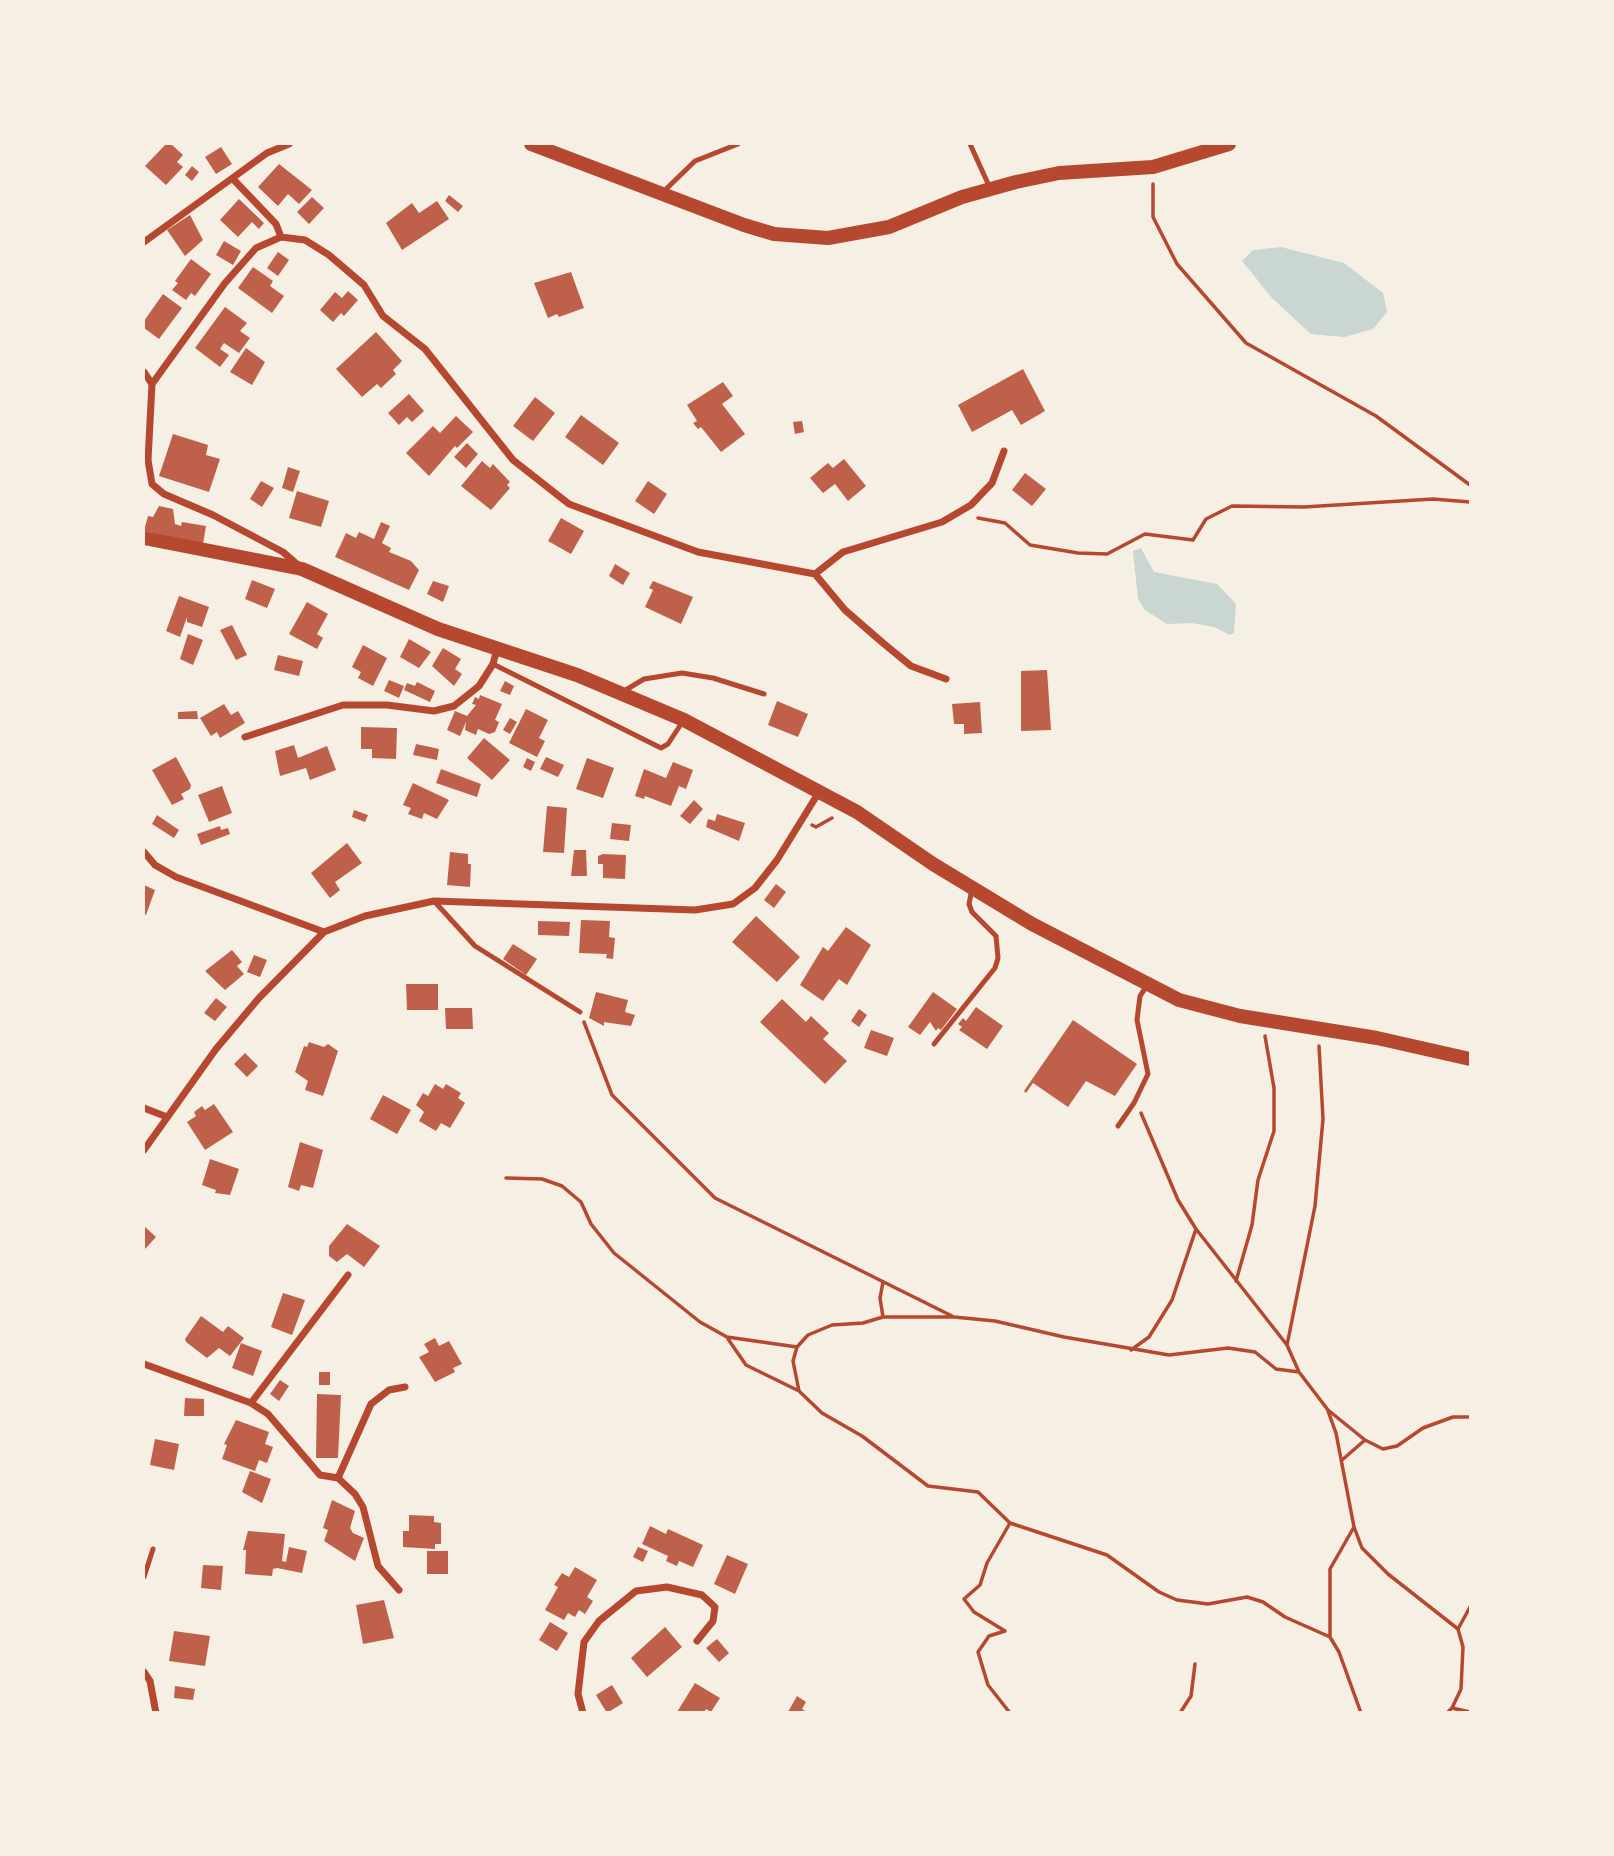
<!DOCTYPE html>
<html>
<head>
<meta charset="utf-8">
<style>
	body { margin:0 }
	#map { position:relative; width:1614px; height:1856px; overflow:hidden; background:#f6efe4; font-family:"Alegreya Sans",sans-serif }
	canvas { display:block }
	.frame { position:absolute; inset:0; border:145px solid #f6efe4; pointer-events:none }
</style>
</head>
<body>
<div id="map">
<canvas width="1614" height="1856"></canvas>
<div class="frame"></div>
</div>
<script>
const ctx = document.querySelector('canvas').getContext('2d');
ctx.lineJoin = 'round';
function fill(path, color) {
  ctx.fillStyle = color;
  ctx.fill(path, 'evenodd');
}
function poly(rows) {
  const path = new Path2D();
  for (const r of rows) {
    path.moveTo(r[0], r[1]);
    for (let i = 2; i < r.length; i += 2) path.lineTo(r[i], r[i + 1]);
  }
  return path;
}
function stroke(path, color, width, dash) {
  ctx.strokeStyle = color;
  ctx.lineWidth = width;
  ctx.lineCap = dash ? 'butt' : 'round';
  ctx.setLineDash(dash || []);
  ctx.stroke(path);
}
fill(poly([
	[1281,247,1344,263,1383,293,1387,312,1373,329,1344,337,1311,334,1272,298,1242,261,1253,250],
	[1141,548,1154,572,1217,584,1236,604,1234,633,1230,635,1214,627,1192,623,1167,624,1145,610,1138,599,1133,551]
]), '#c9d6d2');
fill(poly([
	[166,144,171,144,183,155,177,162,183,167,166,185,145,166],
	[221,147,232,164,216,174,205,157],
	[279,164,312,190,299,204,288,194,278,206,258,187],
	[192,166,199,172,192,181,185,175],
	[449,195,463,206,458,212,445,201],
	[312,197,324,208,309,224,297,212],
	[239,199,264,223,259,229,252,222,238,237,220,220],
	[437,201,449,219,402,250,386,223,412,203,419,213],
	[190,215,203,240,185,256,167,230],
	[224,241,241,251,233,265,216,255],
	[278,252,289,260,278,276,267,268],
	[191,259,211,274,195,296,191,293,186,300,172,290,178,283,175,281],
	[253,267,273,281,270,286,284,296,272,313,238,288],
	[571,272,584,308,559,317,557,314,548,318,534,283],
	[348,291,358,300,344,316,341,313,333,322,320,310,335,292,342,298],
	[163,294,182,308,159,339,144,328,144,321],
	[225,307,247,323,240,331,250,338,239,353,224,343,220,349,229,355,220,367,195,348],
	[376,332,402,361,393,370,396,374,381,388,377,384,362,397,336,369],
	[246,348,265,362,252,385,230,372],
	[1023,369,1045,411,1021,425,1012,410,972,432,958,405],
	[723,382,733,396,722,404,745,434,721,452,701,427,698,429,693,423,697,421,687,405],
	[409,394,424,411,412,422,407,417,399,425,388,413],
	[535,397,555,413,533,441,513,426],
	[581,415,619,443,603,465,565,437],
	[456,416,473,432,457,448,455,446,429,476,406,453,433,426,440,433],
	[802,421,804,432,795,434,793,422],
	[173,434,208,445,206,455,220,459,209,492,159,476],
	[467,443,478,454,466,468,454,457],
	[844,459,866,486,848,501,835,484,823,493,810,478,828,463,833,468],
	[482,461,490,468,493,464,510,482,507,485,510,488,491,510,461,486],
	[288,467,300,471,293,492,282,488],
	[1025,473,1046,489,1032,506,1012,490],
	[261,481,274,488,262,507,250,499],
	[648,481,667,494,654,514,635,501],
	[297,491,329,501,321,527,289,518],
	[159,506,173,509,175,524,181,526,182,522,206,526,203,544,144,531,148,516,153,517],
	[561,518,584,531,571,554,548,541],
	[381,522,390,526,382,543,391,548,389,552,411,561,419,570,409,590,335,557,346,533,356,538,359,532,374,539],
	[615,564,630,573,623,585,609,576],
	[252,580,275,589,267,608,245,599],
	[433,581,449,586,443,602,427,594],
	[653,581,693,597,681,624,645,607,653,590,649,588],
	[179,596,209,607,202,627,187,622,187,617,180,637,166,631],
	[307,602,328,614,317,634,323,638,317,649,289,634],
	[232,625,247,655,236,660,220,630],
	[188,634,203,640,193,665,180,659],
	[409,639,431,652,419,668,400,657],
	[363,645,387,658,373,686,358,678,361,672,352,667],
	[443,648,461,659,455,669,462,674,454,686,432,666],
	[278,655,303,661,299,676,274,670],
	[1047,670,1051,730,1021,731,1021,671],
	[389,680,404,686,399,698,384,691],
	[505,681,514,686,510,695,500,691],
	[417,682,435,691,430,702,404,690,407,683,415,686],
	[480,695,502,704,495,720,499,722,495,732,489,734,478,729,476,735,465,730,466,722,460,736,447,730,455,711,467,716,476,705,472,704,475,697,479,699],
	[777,701,808,714,798,737,768,725],
	[980,702,982,733,964,734,964,724,954,724,952,704],
	[224,704,231,715,238,711,245,723,220,738,217,732,211,736,200,718],
	[526,709,548,720,539,738,545,741,537,757,509,743],
	[197,711,198,719,178,719,178,712],
	[510,718,517,722,510,734,503,730],
	[361,727,397,728,396,759,372,758,372,749,361,749],
	[484,738,510,760,492,780,467,758],
	[416,744,439,749,437,760,413,755],
	[294,745,298,758,327,746,336,770,310,780,306,768,280,776,275,751],
	[176,757,191,785,190,789,181,794,184,799,172,805,152,770],
	[546,757,564,765,558,777,540,769],
	[527,758,535,762,531,771,523,767],
	[587,758,614,768,603,798,576,789],
	[673,762,693,770,686,789,679,786,671,806,645,796,644,799,635,796,644,769,666,778],
	[441,769,481,784,477,797,436,783],
	[413,783,449,800,437,819,424,813,422,819,408,814,411,808,403,805],
	[222,786,232,813,209,822,198,795],
	[694,800,703,809,690,824,680,816],
	[547,806,567,808,564,853,543,852],
	[354,810,368,815,365,822,352,817],
	[717,814,745,823,739,841,706,827,708,819,715,821],
	[157,815,179,830,174,838,152,824],
	[612,823,631,825,629,841,610,839],
	[220,826,221,830,228,828,230,834,201,845,197,834],
	[347,843,362,863,335,882,340,890,330,898,311,873],
	[574,850,586,850,587,876,571,876],
	[450,852,468,854,468,864,471,864,470,887,447,885],
	[603,854,626,855,625,879,603,878,603,864,598,864,598,856],
	[776,884,786,892,774,908,764,900],
	[144,885,155,890,146,915,144,914],
	[756,916,800,957,777,982,732,942],
	[581,920,610,921,609,937,615,938,613,959,606,958,607,954,579,953],
	[538,921,570,922,569,936,538,935],
	[846,927,871,945,847,985,839,979,823,1001,800,985,823,947,828,951],
	[513,944,537,959,526,975,503,959],
	[232,950,242,962,237,966,244,974,225,990,205,971],
	[254,955,267,960,260,977,247,972],
	[406,984,438,984,438,1010,407,1010],
	[596,992,628,1000,625,1012,635,1015,631,1026,604,1022,604,1026,589,1018],
	[933,992,957,1009,941,1030,938,1028,936,1031,930,1022,920,1035,908,1027],
	[216,998,227,1007,215,1021,204,1013],
	[782,999,806,1022,811,1016,829,1033,823,1039,847,1061,825,1084,760,1022],
	[976,1007,1003,1026,987,1049,959,1030,962,1027,958,1024,963,1018,966,1021],
	[445,1008,472,1008,473,1029,446,1029],
	[859,1009,867,1015,859,1027,851,1021],
	[1073,1020,1137,1064,1115,1096,1086,1081,1068,1107,1033,1083,1026,1093,1024,1091],
	[871,1030,894,1038,887,1056,864,1048],
	[309,1042,324,1047,328,1044,338,1051,323,1096,305,1090,308,1081,295,1072,304,1046,307,1047],
	[245,1053,258,1066,247,1077,234,1064],
	[435,1084,443,1089,446,1084,461,1093,458,1098,465,1103,450,1128,441,1123,436,1131,419,1121,424,1112,416,1105,423,1093,428,1096],
	[383,1095,411,1110,397,1134,370,1119],
	[214,1104,233,1132,205,1150,187,1122,196,1116,194,1112,202,1106,205,1110],
	[300,1142,323,1150,313,1188,301,1185,299,1191,288,1187],
	[210,1159,239,1169,230,1195,215,1193,216,1190,202,1185],
	[347,1224,380,1246,364,1267,347,1254,337,1262,329,1256,329,1246],
	[144,1226,156,1237,145,1249,144,1247],
	[283,1293,305,1300,292,1335,271,1327],
	[201,1316,223,1332,228,1326,244,1338,230,1356,219,1348,207,1358,186,1342,185,1339],
	[435,1338,439,1346,449,1341,462,1364,453,1368,455,1372,435,1382,419,1357,429,1352,424,1344],
	[241,1343,262,1351,253,1376,232,1368],
	[319,1372,330,1372,330,1385,319,1385],
	[280,1380,289,1386,279,1401,270,1394],
	[317,1394,341,1395,338,1458,316,1458],
	[185,1398,204,1399,204,1416,184,1416],
	[236,1420,269,1432,265,1444,273,1447,267,1463,259,1460,255,1471,222,1459,227,1445,224,1444],
	[155,1439,179,1444,174,1470,150,1465],
	[250,1471,271,1479,262,1503,242,1492],
	[332,1500,355,1511,350,1528,353,1533,364,1538,355,1561,324,1541,328,1530,323,1528],
	[409,1515,434,1516,434,1522,441,1523,441,1544,435,1544,435,1549,403,1547,403,1531,409,1531],
	[650,1526,666,1534,668,1529,703,1545,693,1567,679,1561,677,1566,666,1561,668,1556,642,1544],
	[248,1531,285,1534,282,1561,286,1562,289,1547,307,1551,302,1573,277,1568,273,1569,272,1576,245,1574,246,1550,243,1550],
	[638,1547,648,1551,643,1562,633,1557],
	[427,1551,448,1551,448,1574,427,1574],
	[727,1555,748,1564,735,1594,714,1584],
	[203,1565,223,1566,221,1590,201,1588],
	[575,1567,597,1580,587,1597,593,1601,585,1614,579,1610,575,1617,568,1613,564,1620,545,1610,558,1587,554,1585,562,1573,569,1577],
	[384,1600,394,1638,363,1644,356,1605],
	[550,1622,568,1633,557,1651,539,1640],
	[665,1627,682,1647,647,1677,631,1658],
	[174,1631,210,1636,205,1666,169,1661],
	[717,1639,729,1653,719,1662,706,1648],
	[695,1683,720,1698,711,1712,706,1709,704,1712,677,1712],
	[612,1685,623,1703,607,1713,596,1695],
	[175,1686,195,1689,193,1700,174,1698],
	[797,1696,806,1702,802,1709,807,1712,788,1712]
]), '#bf614a');
stroke(poly([
	[1153,184,1153,217,1177,264,1246,343,1376,416,1470,485],
	[978,518,1005,523,1030,545,1078,553,1107,554,1145,534,1193,540,1206,519,1232,506,1304,507,1433,499,1470,502],
	[812,825,816,827,832,818],
	[584,1022,612,1095,715,1198,952,1316],
	[1141,1113,1178,1200,1196,1229,1287,1345,1299,1372,1328,1410,1365,1440,1383,1449,1397,1446,1423,1428,1453,1417,1470,1417],
	[506,1178,542,1179,562,1186,581,1202,591,1224,614,1253,700,1322,727,1337,797,1347],
	[1236,1281,1252,1225,1258,1180,1274,1131,1274,1088,1265,1036],
	[883,1282,880,1298,883,1317],
	[728,1339,746,1365,799,1391],
	[1287,1345,1315,1206,1323,1119,1319,1046],
	[1131,1350,1149,1337,1172,1300,1196,1229],
	[1299,1372,1276,1369,1255,1352,1228,1348,1169,1355,1064,1337,995,1321,954,1317,883,1317,863,1323,832,1325,808,1335,797,1347,793,1361,799,1391,822,1413,862,1436,928,1486,978,1492,1010,1523,1107,1555,1159,1592,1177,1600,1208,1604,1247,1597,1263,1602,1285,1617,1330,1637,1339,1652,1361,1713],
	[1328,1411,1336,1433,1354,1527,1362,1548,1388,1574,1458,1629],
	[1342,1460,1365,1440],
	[1330,1637,1330,1569,1354,1527],
	[1452,1708,1470,1712],
	[1010,1713,988,1685,978,1652,989,1636,1005,1631,974,1612,964,1599,980,1585,987,1563,1010,1523],
	[1180,1713,1191,1696,1195,1664],
	[1447,1713,1452,1708,1461,1689,1463,1647,1458,1629,1470,1607]
]), '#b5482f', 3.5);
stroke(poly([
	[970,144,990,188],
	[663,192,695,161,738,144],
	[493,664,661,748,668,744,683,721],
	[624,691,644,679,682,673,713,678,764,694],
	[434,901,475,946,580,1012],
	[934,1044,995,968,998,958,996,936,972,912,969,904,972,889],
	[1118,1126,1134,1103,1148,1074,1137,1020,1140,996,1148,984],
	[144,1577,153,1549]
]), '#b5482f', 5);
stroke(poly([
	[233,179,276,224,281,237],
	[144,242,267,153,289,144],
	[144,372,152,384],
	[299,566,283,552,213,515,164,494,152,484,148,460,152,384,225,283,256,248,281,237,305,240,329,255,364,285,383,316,425,349,513,460,569,504,698,552,815,574,843,552,942,522,971,505,992,483,1004,451],
	[815,574,845,610,883,643,911,666,946,679],
	[245,737,343,705,387,705,434,711,454,706,479,686,493,664,497,649],
	[144,852,155,865,176,877,324,932],
	[144,1108,167,1117],
	[144,1150,216,1049,259,998,324,932,365,916,434,901,695,910,733,904,755,888,777,860,819,792],
	[144,1364,251,1403,268,1414,320,1475,338,1478,371,1404,389,1390,405,1387],
	[251,1403,348,1275],
	[338,1478,355,1494,363,1507,378,1566,399,1590],
	[144,1672,150,1681,156,1713],
	[583,1713,578,1694,584,1642,599,1621,636,1591,667,1587,702,1595,715,1607,713,1621,697,1641]
]), '#b5482f', 7);
stroke(poly([
	[531,144,744,225,774,234,828,238,889,227,962,197,1016,182,1059,173,1153,167,1229,144],
	[144,538,302,569,438,629,577,675,684,720,857,812,933,864,1032,924,1179,1000,1240,1016,1377,1038,1470,1059]
]), '#b5482f', 14);
</script>
</body>
</html>
